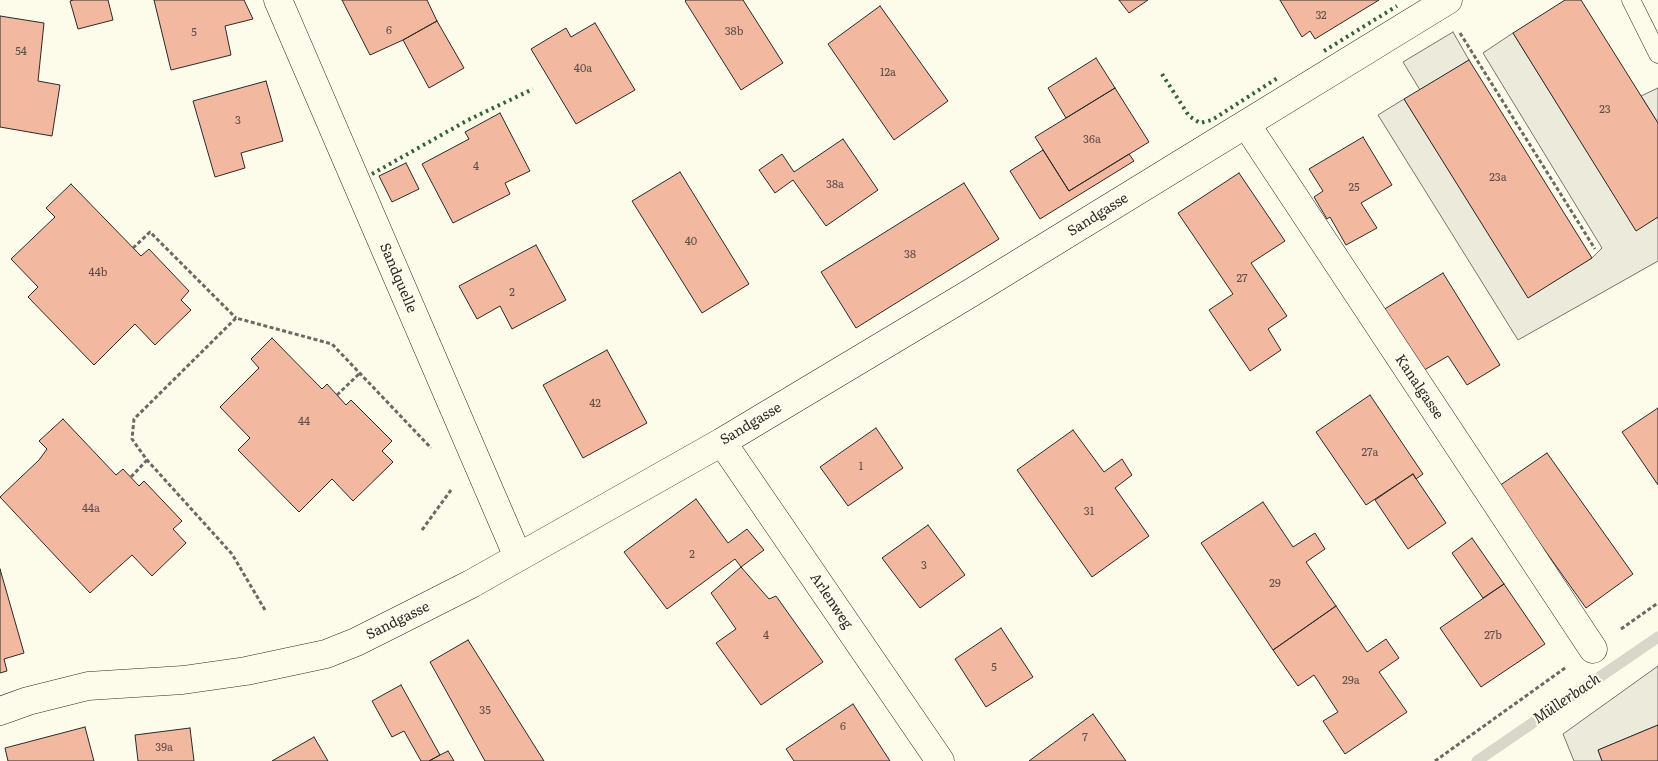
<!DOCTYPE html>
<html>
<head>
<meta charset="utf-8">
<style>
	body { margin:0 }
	canvas { display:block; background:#fdfbea }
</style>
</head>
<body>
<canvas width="1658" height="761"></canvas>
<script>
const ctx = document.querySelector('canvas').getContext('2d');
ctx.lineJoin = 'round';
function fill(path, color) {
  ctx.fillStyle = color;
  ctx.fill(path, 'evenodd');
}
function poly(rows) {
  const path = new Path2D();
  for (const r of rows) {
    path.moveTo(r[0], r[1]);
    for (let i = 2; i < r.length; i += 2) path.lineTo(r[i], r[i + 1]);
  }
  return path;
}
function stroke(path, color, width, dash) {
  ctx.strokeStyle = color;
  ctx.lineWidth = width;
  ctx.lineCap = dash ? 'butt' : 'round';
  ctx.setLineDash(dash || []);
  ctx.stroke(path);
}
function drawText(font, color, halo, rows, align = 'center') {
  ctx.font = font + ' Literata,serif';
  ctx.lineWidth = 4;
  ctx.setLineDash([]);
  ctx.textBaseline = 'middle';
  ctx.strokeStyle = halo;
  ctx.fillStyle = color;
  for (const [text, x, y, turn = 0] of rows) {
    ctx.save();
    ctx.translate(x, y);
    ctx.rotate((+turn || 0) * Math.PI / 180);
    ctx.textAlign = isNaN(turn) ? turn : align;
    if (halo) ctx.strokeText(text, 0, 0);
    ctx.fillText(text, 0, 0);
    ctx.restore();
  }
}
const green = poly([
	[1453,32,1469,60,1420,90,1403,62,1453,32],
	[1513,33,1636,230,1658,217,1658,261,1518,340,1378,115,1404,99,1528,297,1592,258,1602,248,1483,53,1513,33],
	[1658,88,1658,123,1641,96,1658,88],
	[1658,666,1658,725,1598,750,1602,761,1574,761,1563,734,1658,666]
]);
fill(green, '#ecebdb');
stroke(green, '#74746e', 1);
stroke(poly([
	[1477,761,1658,637]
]), '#d8d7c9', 11);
const building = poly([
	[73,0,108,0,113,20,78,29,70,1,73,0],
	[154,0,244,0,253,19,225,26,231,55,171,70,154,0],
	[342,0,427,0,437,21,403,40,370,55,342,0],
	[686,0,743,0,783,63,741,90,685,1,686,0],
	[1119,0,1148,0,1129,13,1119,0],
	[1280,0,1379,0,1315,39,1310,31,1302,37,1280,0],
	[1565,0,1581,0,1658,123,1658,217,1636,231,1513,33,1565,0],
	[880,6,948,101,894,140,828,44,880,6],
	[0,16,44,23,38,81,60,85,52,136,0,127,0,16],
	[437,21,464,68,429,88,403,40,437,21],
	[595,23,635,90,576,124,531,49,566,28,571,37,595,23],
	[1096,58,1115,88,1066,118,1048,88,1096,58],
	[1469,60,1592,258,1528,298,1404,99,1469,60],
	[266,81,283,141,241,153,245,168,215,177,193,101,266,81],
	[1115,88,1149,142,1069,191,1035,137,1115,88],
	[500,113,530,171,505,183,510,194,453,223,422,164,469,139,465,132,500,113],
	[1363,137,1392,185,1361,203,1377,228,1346,245,1330,217,1327,219,1314,197,1323,191,1309,169,1363,137],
	[843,139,878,190,826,226,793,180,775,193,759,170,782,154,794,172,843,139],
	[1043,150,1069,191,1129,154,1134,161,1040,219,1010,171,1043,150],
	[406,163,419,189,392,202,379,176,406,163],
	[680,172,749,284,702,313,632,201,680,172],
	[1239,173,1285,241,1251,263,1287,316,1268,329,1281,350,1250,371,1209,310,1233,294,1178,213,1239,173],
	[964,183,999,239,856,328,821,272,964,183],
	[71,184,141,256,149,249,189,291,181,300,191,310,155,345,135,324,94,365,28,297,38,287,11,259,55,217,46,208,71,184],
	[536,245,566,300,512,329,500,306,477,319,459,286,536,245],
	[1443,273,1500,365,1467,385,1448,356,1421,372,1383,310,1443,273],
	[272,338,322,389,327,384,346,405,351,400,392,441,382,451,393,462,353,501,332,479,299,512,238,450,250,438,220,407,259,368,251,359,272,338],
	[607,350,647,423,583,458,543,385,607,350],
	[1370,395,1423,474,1416,479,1413,474,1366,505,1316,432,1370,395],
	[1658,408,1658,485,1622,432,1658,408],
	[63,419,116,475,123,469,139,486,144,481,182,521,173,529,186,543,152,576,132,555,90,593,0,497,39,460,47,449,39,441,63,419],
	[876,428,903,468,848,506,820,467,876,428],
	[1073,430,1104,472,1122,459,1132,475,1115,488,1149,536,1092,577,1017,470,1073,430],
	[1547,453,1633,574,1586,608,1499,486,1547,453],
	[1413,474,1446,523,1408,549,1375,500,1413,474],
	[696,499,728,543,747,529,764,550,741,567,735,559,667,609,624,552,696,499],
	[1263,502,1293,547,1315,533,1325,549,1306,562,1336,606,1273,650,1201,543,1263,502],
	[928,525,965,575,920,608,882,558,928,525],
	[1472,538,1504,584,1483,598,1452,553,1472,538],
	[741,567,769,599,776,596,823,662,761,705,716,643,736,629,711,593,741,567],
	[0,569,24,653,4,659,7,671,0,673,0,569],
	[1504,584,1545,644,1481,687,1440,628,1504,584],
	[1336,606,1367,652,1386,639,1399,658,1379,672,1407,712,1345,754,1323,721,1338,712,1314,675,1298,686,1273,650,1336,606],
	[1001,628,1033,677,986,707,955,659,1001,628],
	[468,640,544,761,485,761,430,662,468,640],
	[401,685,440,755,429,761,421,761,404,731,392,737,372,701,401,685],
	[853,704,890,761,794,761,786,749,853,704],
	[1093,714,1126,761,1029,761,1093,714],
	[1658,725,1658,761,1602,761,1598,750,1658,725],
	[85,727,94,761,8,761,5,748,85,727],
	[190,728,194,761,138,761,135,735,190,728],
	[314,737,328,761,272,761,314,737],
	[448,751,454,761,429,761,440,755,448,751]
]);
fill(building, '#f2b8a0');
stroke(building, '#2b2b2b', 1);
const service = poly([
	[1631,0,1658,54]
]);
const minor = poly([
	[278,0,518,557],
	[1246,124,1593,649],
	[722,442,940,761],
	[0,711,28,701,88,686,183,680,246,671,326,654,356,642,396,622,471,584,722,442,969,294,1448,0]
]);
stroke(service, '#2b2b2b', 19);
stroke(minor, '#2b2b2b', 29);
stroke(poly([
	[1460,33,1595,249],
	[133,248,150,232,236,318],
	[337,395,360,373],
	[131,477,147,460],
	[422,530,451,490],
	[265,610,232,554,147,460,132,439,134,419,236,318,332,344,431,448],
	[1621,629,1658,603],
	[1435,761,1565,668]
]), '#6a6964', 3, [4, 2.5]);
stroke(service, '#fdfbea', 18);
stroke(minor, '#fdfbea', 28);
stroke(poly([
	[1324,51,1397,6],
	[1162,74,1189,116,1200,123,1212,120,1279,77],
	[372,174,468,120,533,89]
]), '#34623c', 4, [2.5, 4]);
drawText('11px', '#5d4e48', null, [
	["32",1321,16],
	["6",389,31],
	["38b",734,32],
	["5",194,33],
	["54",21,52],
	["40a",583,69],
	["12a",888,73],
	["23",1605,110],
	["3",238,121],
	["36a",1092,140],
	["4",476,167],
	["23a",1498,178],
	["38a",835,185],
	["25",1354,188],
	["40",691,242],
	["38",910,255],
	["44b",98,273],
	["27",1242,279],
	["2",512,293],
	["42",595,404],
	["44",304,422],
	["27a",1370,453],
	["1",861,467],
	["44a",91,509],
	["31",1089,512],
	["2",692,555],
	["3",924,566],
	["29",1275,584],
	["4",766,636],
	["27b",1493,636],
	["5",994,668],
	["29a",1351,681],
	["35",485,711],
	["6",843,727],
	["7",1085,738],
	["39a",164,748]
]);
drawText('14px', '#2b2b2b', '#fdfbea', [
	["Sandgasse",1098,215,-32],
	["Sandquelle",398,278,67],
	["Kanalgasse",1419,387,56],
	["Sandgasse",751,424,-31],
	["Arlenweg",831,601,56],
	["Sandgasse",398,621,-26]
]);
drawText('italic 15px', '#2b2b2b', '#fdfbea', [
	["Müllerbach",1567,699,-34]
]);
</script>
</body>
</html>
